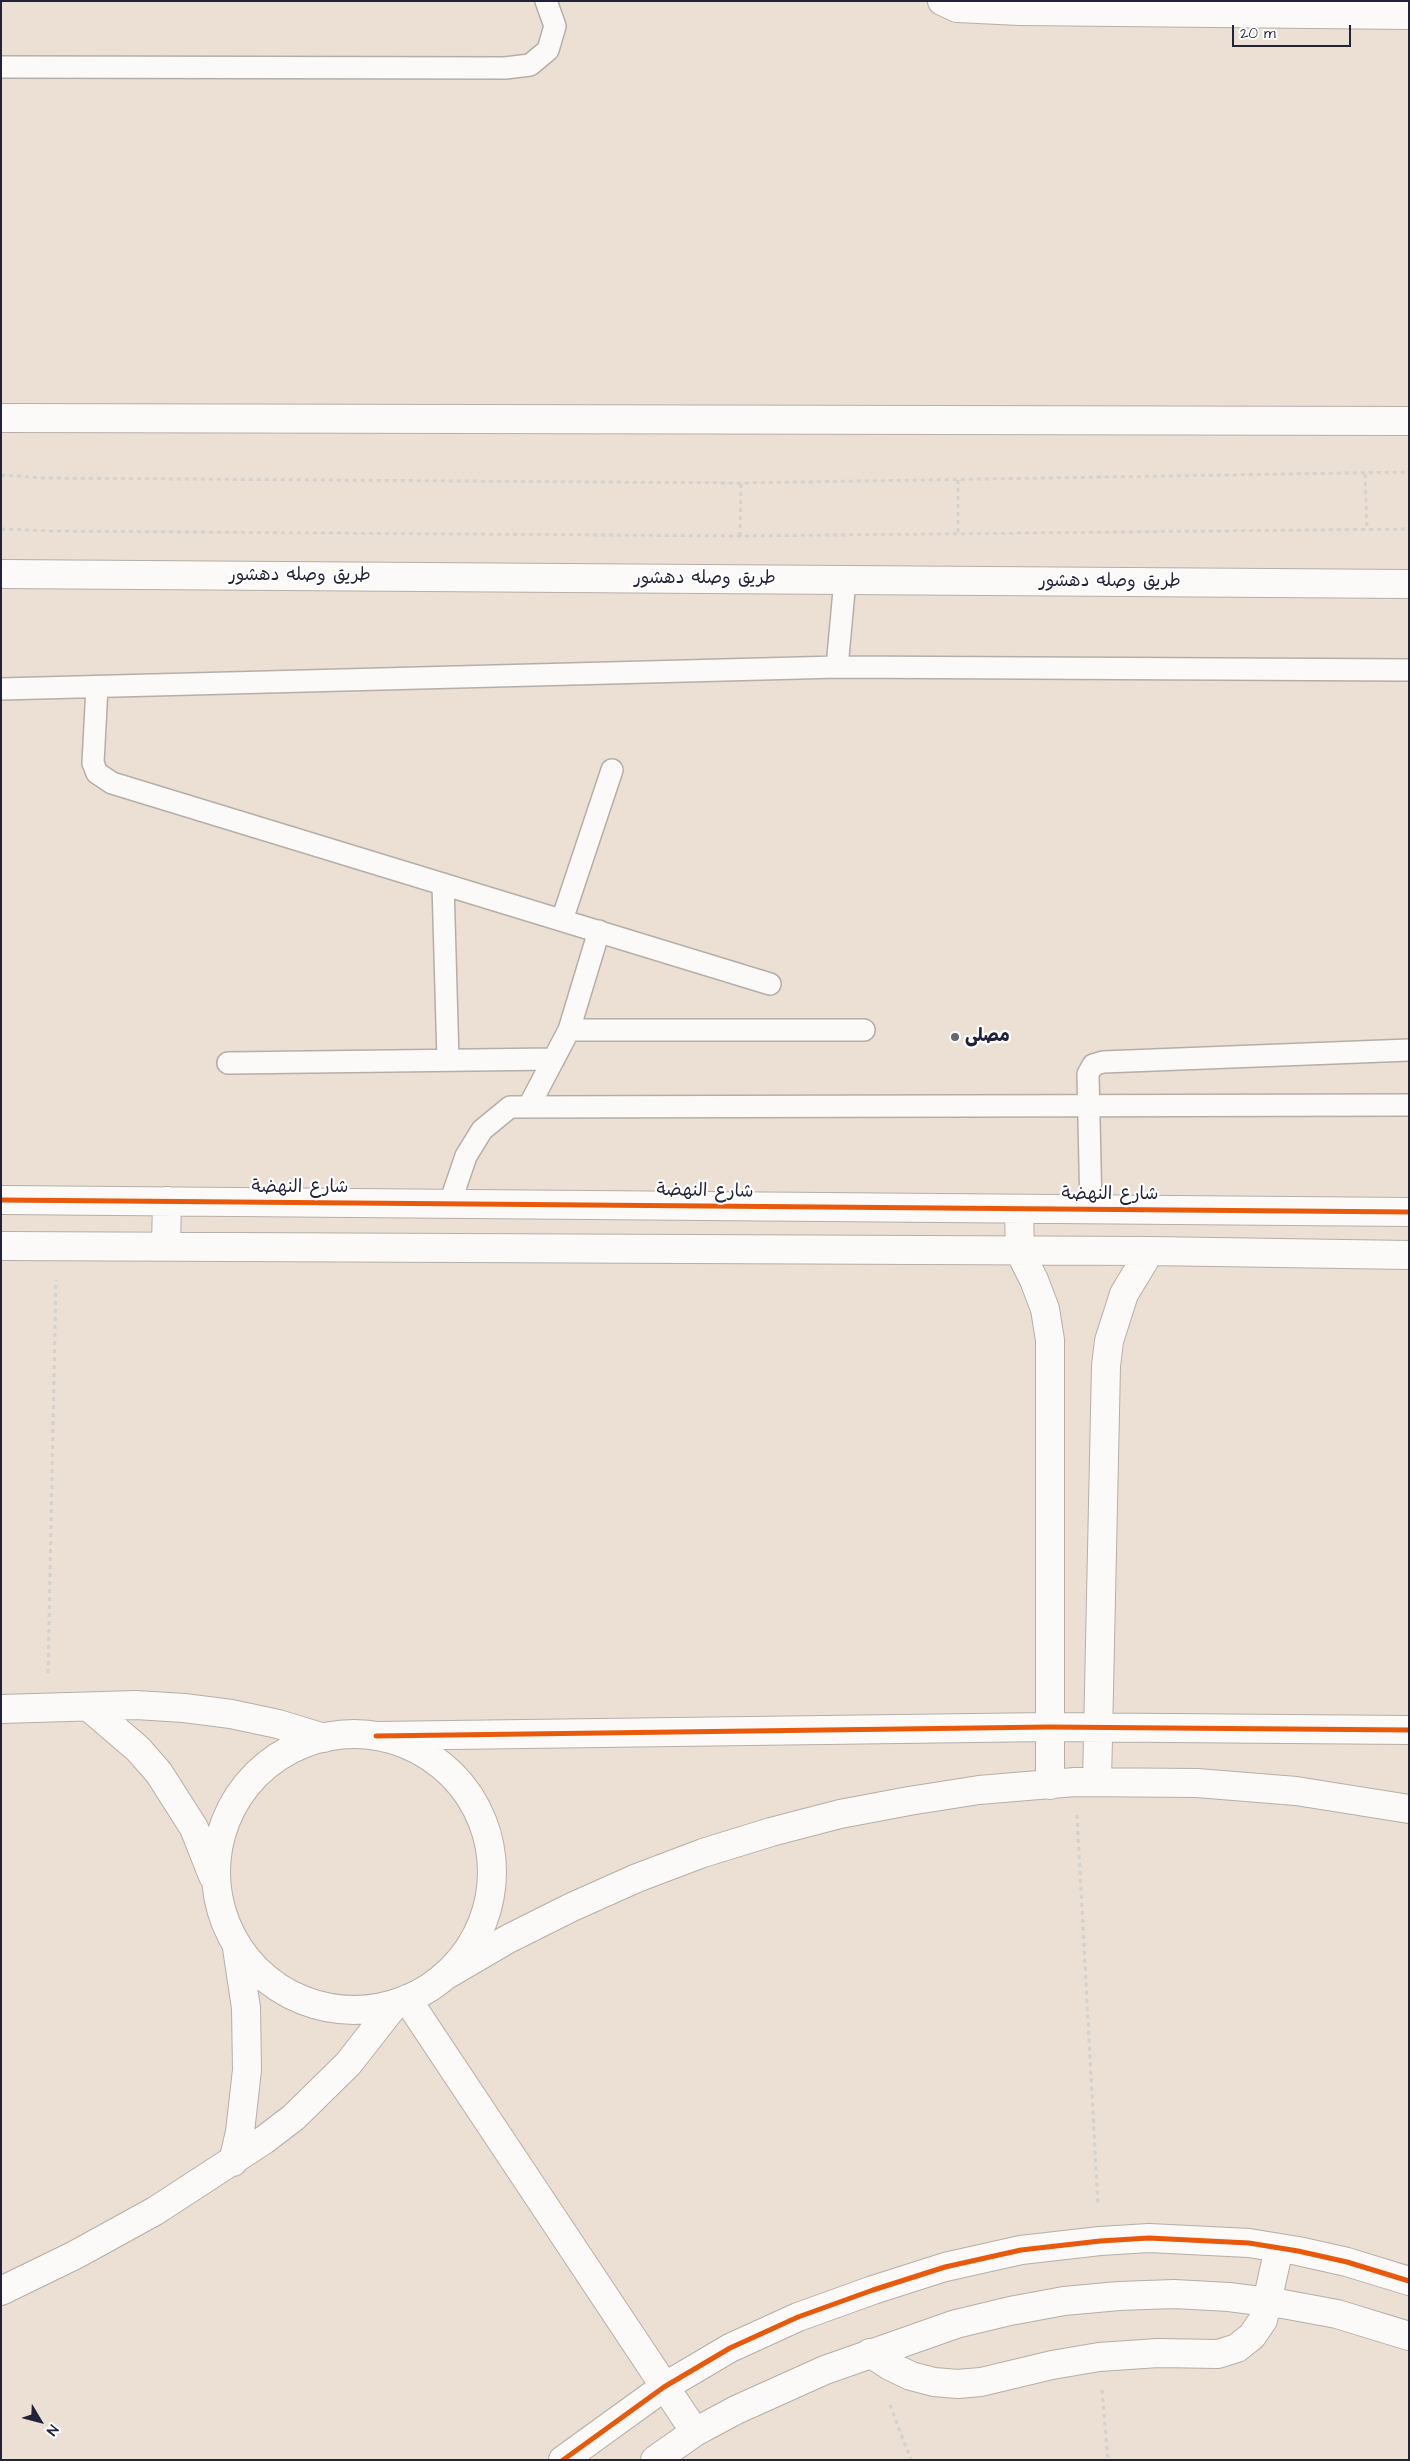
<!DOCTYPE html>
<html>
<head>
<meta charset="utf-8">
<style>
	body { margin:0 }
	#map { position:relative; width:1410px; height:2461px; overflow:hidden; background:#ebe0d3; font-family:"Architects Daughter",sans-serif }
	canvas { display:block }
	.frame { position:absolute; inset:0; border:2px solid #22223b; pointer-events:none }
	.north { position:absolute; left:15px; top:2396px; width:50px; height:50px; -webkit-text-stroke:4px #fff; paint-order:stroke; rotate:127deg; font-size:14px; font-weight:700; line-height:20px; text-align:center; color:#22223b }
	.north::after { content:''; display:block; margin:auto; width:18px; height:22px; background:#22223b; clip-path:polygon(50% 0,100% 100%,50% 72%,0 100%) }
	.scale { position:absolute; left:1232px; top:25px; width:119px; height:22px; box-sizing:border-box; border:2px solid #22223b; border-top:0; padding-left:6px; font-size:15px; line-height:18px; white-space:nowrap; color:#22223b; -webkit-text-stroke:4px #fff; paint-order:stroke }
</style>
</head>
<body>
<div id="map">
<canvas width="1410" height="2461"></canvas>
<div class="frame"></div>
<div class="north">N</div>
<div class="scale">20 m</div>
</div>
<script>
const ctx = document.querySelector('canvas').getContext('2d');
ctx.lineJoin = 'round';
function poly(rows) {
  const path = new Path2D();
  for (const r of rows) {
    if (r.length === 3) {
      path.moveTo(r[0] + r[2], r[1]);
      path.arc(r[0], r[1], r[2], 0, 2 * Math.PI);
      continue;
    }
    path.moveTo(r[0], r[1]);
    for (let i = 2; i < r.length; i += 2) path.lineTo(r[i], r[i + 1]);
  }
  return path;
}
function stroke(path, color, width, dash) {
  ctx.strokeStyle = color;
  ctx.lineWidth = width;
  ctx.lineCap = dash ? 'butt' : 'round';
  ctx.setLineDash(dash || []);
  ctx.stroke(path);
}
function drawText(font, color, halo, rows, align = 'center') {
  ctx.font = font + ' "Architects Daughter","Playpen Sans Arabic",sans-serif';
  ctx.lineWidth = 4.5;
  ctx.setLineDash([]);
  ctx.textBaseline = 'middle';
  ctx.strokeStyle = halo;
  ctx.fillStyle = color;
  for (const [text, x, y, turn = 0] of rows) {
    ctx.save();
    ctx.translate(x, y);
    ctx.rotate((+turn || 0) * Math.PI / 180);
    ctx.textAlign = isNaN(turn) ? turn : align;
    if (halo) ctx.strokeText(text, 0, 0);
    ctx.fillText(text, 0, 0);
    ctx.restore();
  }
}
const service = poly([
	[1,67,505,68,530,65,548,50,555,26,546,1],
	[845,580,837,667,1409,670],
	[97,687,93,763,97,773,112,783,770,984],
	[1,689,837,667],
	[443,884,448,1060],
	[562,920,612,770],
	[569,1030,864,1030],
	[228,1063,554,1059],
	[529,1106,569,1030,599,931],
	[450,1203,466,1156,482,1130,510,1107,1409,1105],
	[1091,1210,1088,1074,1093,1065,1103,1062,1409,1050]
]);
const minor = poly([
	[942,1,957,8,1020,11,1409,15],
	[1,1200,1409,1212],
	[1019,1209,1020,1252,1034,1280,1045,1309,1050,1340,1050,1785],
	[1,1246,1150,1251,1409,1255],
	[166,1246,167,1201],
	[89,1707,138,1749,159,1773,194,1828,213,1876],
	[1,1709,136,1705,184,1708,231,1714,278,1724,324,1738],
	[354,1872,138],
	[376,1736,1049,1727,1409,1730],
	[1097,1782,1106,1366,1109,1341,1124,1294,1150,1251],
	[443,1977,508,1939,572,1907,637,1878,703,1853,771,1832,840,1814,909,1801,979,1790,1075,1782,1197,1783,1296,1791,1409,1809],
	[407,1999,695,2432],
	[233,2162,240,2132,247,2070,246,2008,237,1948],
	[1,2291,75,2255,155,2211,264,2140,294,2117,348,2064,395,2004],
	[870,2353,890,2366,911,2376,934,2382,958,2384,981,2382,1052,2365,1099,2357,1158,2353,1218,2354,1237,2348,1252,2336,1263,2320,1279,2248],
	[563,2460,664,2387,730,2348,798,2317,873,2290,945,2267,1021,2250,1100,2241,1149,2238,1249,2243,1298,2251,1347,2262,1409,2281],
	[655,2460,695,2432,736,2410,825,2370,956,2324,1010,2311,1064,2301,1119,2296,1174,2294,1229,2297,1283,2304,1337,2314,1409,2336]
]);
const primary = poly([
	[1,418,1409,421],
	[1,574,1409,584]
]);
stroke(service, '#b5aea8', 24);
stroke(minor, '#b5aea8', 30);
stroke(primary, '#b5aea8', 30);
stroke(poly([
	[1365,474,1367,529],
	[1,475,45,478,741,483,1409,472],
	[958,480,958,534],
	[1,529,53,531,740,536,1409,529],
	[740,536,741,483],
	[48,1673,56,1280],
	[1077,1815,1098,2206],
	[1102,2390,1108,2460],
	[890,2405,911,2460]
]), '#d4d1cf', 3, [4, 4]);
stroke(service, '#fcfaf8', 21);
stroke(minor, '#fcfaf8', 28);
stroke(primary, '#fcfaf8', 28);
stroke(poly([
	[1,1200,1409,1212],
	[376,1736,1049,1727,1409,1730],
	[563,2460,664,2387,730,2348,798,2317,873,2290,945,2267,1021,2250,1100,2241,1149,2238,1249,2243,1298,2251,1347,2262,1409,2281]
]), '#e8590c', 5);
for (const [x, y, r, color] of [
	[955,1037,5,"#686470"]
]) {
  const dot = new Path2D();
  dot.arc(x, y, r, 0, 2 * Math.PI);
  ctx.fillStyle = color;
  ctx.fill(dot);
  stroke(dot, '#fff', 2);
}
drawText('18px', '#22223b', '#fff', [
	["طريق وصله دهشور",300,576],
	["طريق وصله دهشور",705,579],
	["طريق وصله دهشور",1110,582],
	["شارع النهضة",300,1188],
	["شارع النهضة",705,1192,1],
	["شارع النهضة",1110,1195]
]);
drawText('bold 18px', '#22223b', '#fff', [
	["مصلى",965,1037]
], 'left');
</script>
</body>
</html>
